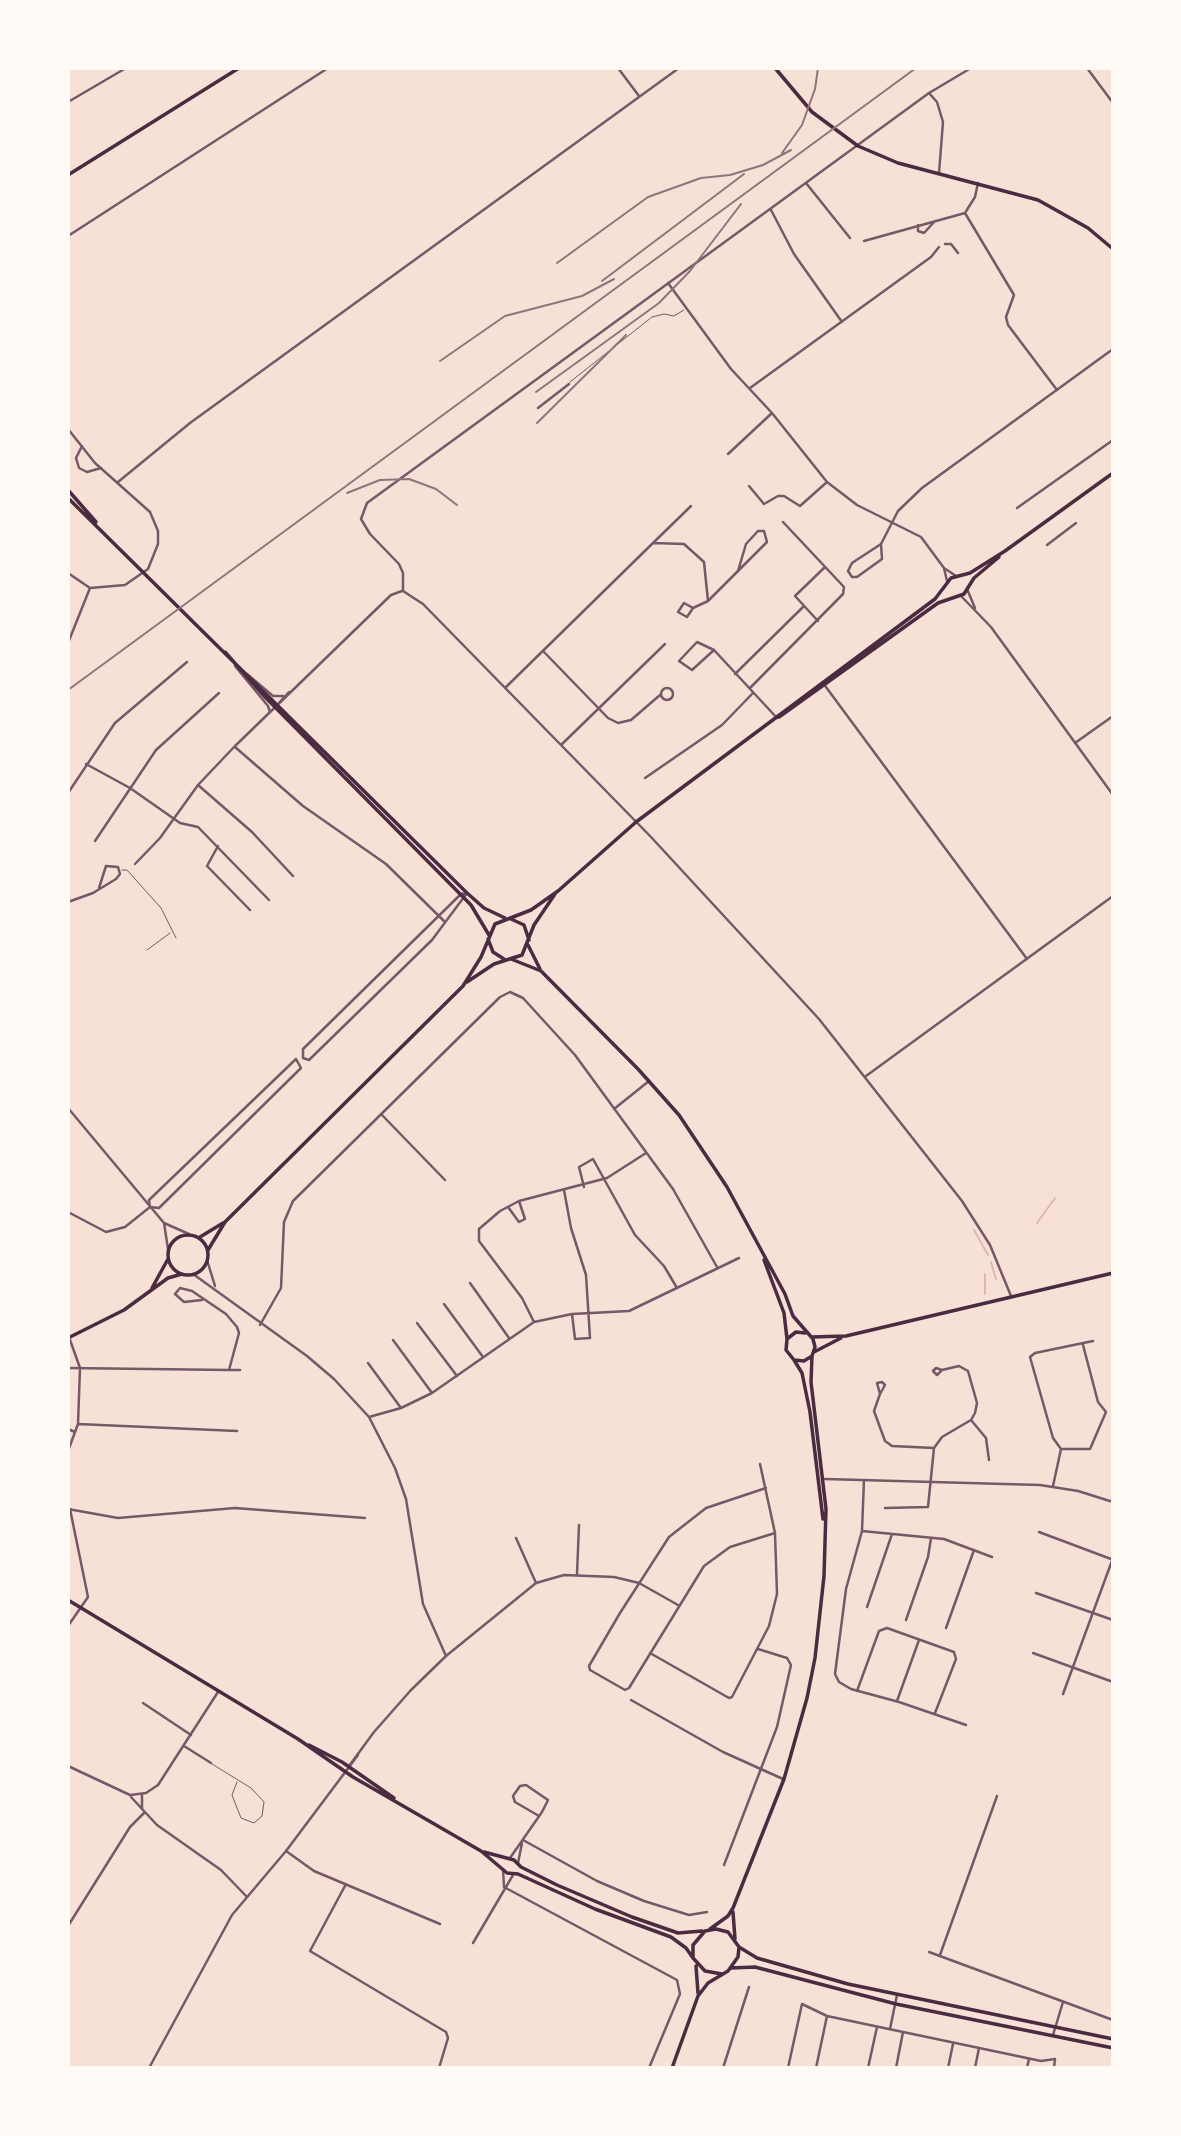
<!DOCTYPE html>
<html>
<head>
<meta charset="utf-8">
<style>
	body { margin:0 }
	#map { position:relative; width:1181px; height:2136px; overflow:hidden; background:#f7e1d7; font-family:"Titillium Web",sans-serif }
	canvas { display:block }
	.frame { position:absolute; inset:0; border:70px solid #fffaf5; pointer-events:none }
</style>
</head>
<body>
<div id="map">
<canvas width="1181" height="2136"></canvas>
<div class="frame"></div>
</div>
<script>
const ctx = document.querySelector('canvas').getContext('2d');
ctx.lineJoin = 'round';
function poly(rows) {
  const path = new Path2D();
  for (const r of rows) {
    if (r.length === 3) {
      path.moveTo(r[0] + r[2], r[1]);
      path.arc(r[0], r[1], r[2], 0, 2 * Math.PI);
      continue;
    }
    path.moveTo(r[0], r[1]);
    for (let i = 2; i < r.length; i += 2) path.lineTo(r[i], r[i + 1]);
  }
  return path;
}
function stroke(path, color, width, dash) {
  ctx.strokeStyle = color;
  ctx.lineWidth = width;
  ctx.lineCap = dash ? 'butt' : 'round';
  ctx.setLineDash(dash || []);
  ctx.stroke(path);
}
stroke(poly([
	[1037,1223,1055,1198],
	[974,1230,988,1255],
	[991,1262,996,1279],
	[985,1274,985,1294]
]), '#dcb8b0', 2);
stroke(poly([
	[570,382,652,317,664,314,674,316,684,310],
	[122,870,127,870,161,908,176,938],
	[147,950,170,933],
	[212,1764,251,1788,264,1802,262,1816,254,1823,241,1818,232,1795,237,1782]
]), '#755966', 1);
stroke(poly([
	[618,68,639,96],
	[1087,68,1113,103],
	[929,93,937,102,943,122,939,173],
	[68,102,126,68],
	[806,183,850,238],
	[771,210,794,254,842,322],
	[965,213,1014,295,1006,317,1008,325,1057,390],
	[918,225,918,231,924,233,935,221],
	[68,236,328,68],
	[864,241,965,213,975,197,978,183],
	[945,244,951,244,958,253],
	[668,283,731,369,772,413,827,482,857,505,921,537,944,568,947,581],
	[750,388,931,257,939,247],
	[538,408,569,384],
	[82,446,76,458,79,468,87,472,101,468],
	[728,454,772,413],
	[118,482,190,423,679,68],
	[749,486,764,504,778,496,784,496,800,506,827,482],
	[1017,508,1113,440],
	[653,543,691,506],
	[881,544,852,563,848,571,852,577,857,577,882,559,881,544,898,511,922,488,1113,349],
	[1047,545,1076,523],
	[944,568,956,576],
	[967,589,975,608],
	[403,591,423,604,651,837,819,1019,962,1201,990,1245,1011,1296],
	[403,591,403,573,399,564,370,534,361,519,367,503,929,93,971,68],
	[961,596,991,627,1113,795],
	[693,608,684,603,678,612,687,617,693,608,708,601,767,542,764,531,758,531,746,544,738,571],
	[818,621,795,596,824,568],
	[714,650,697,642,679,661,692,670,714,650,777,718],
	[544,652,608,718,618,723,631,720,660,695],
	[235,666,268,706,270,712],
	[247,674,273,696,283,696],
	[735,674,803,607],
	[823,683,1027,959],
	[667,694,6],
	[505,688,653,543,684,544,704,562,708,601],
	[750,688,843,594,844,587,783,522],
	[277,705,289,692],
	[1075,743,1113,716],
	[561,745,665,644],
	[235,747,303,806,386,864,444,921],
	[86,764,130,788,180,823,198,827,269,900],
	[645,778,722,725,753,693],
	[198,785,252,832,293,876],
	[68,793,115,723,187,662],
	[95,841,156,750,219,693],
	[218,846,207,866,250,910],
	[135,864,160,838,198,785,235,746,391,595,402,591],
	[467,893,432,940,309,1060,303,1058,303,1049,461,894,467,893],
	[68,902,93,893,116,879,120,874,118,867,106,866,99,888],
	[296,1059,301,1068,159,1208,150,1207,149,1200,296,1059],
	[866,1076,1113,896],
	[614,1109,649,1081],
	[381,1114,445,1180],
	[584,1187,579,1167,593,1159,635,1235,664,1266,677,1288],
	[564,1190,571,1228,586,1275,590,1338,575,1339,572,1314],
	[508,1207,519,1222,525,1219,519,1201],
	[68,1212,106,1232,125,1227,150,1207],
	[470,1283,509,1338],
	[444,1304,483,1357],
	[534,1322,522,1298,479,1241,479,1229,500,1211,519,1201,607,1178,646,1153],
	[417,1323,457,1376],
	[260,1325,281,1288,284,1222,293,1201,500,997,510,992,523,998,575,1055,673,1189,717,1267],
	[393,1340,432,1393],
	[368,1363,401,1408],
	[68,1368,229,1370,239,1333,237,1327,226,1314,192,1291,180,1288,175,1294,184,1302,202,1300],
	[229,1370,240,1370],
	[880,1394,885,1385,882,1382,877,1383,880,1394,874,1411,885,1441,892,1446,934,1448],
	[369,1417,401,1408,432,1393,534,1322,572,1314,629,1311,739,1258],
	[971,1420,986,1438,989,1460],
	[78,1424,237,1431],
	[68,1429,75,1432],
	[1061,1449,1090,1449,1106,1412,1098,1402,1083,1345],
	[68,1451,78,1424,80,1368,69,1337],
	[864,1480,862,1531,846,1589,835,1674,839,1682,851,1689,899,1702,966,1725],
	[1053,1486,1061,1449,1053,1438,1030,1357,1035,1353,1093,1341],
	[766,1488,706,1508,669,1537,620,1613,589,1666,590,1670,625,1690,629,1688,704,1566,730,1547,775,1533],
	[885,1508,928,1507,934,1448,942,1437,971,1420,975,1413,977,1403,968,1371,959,1366,942,1370,937,1375,933,1371,936,1368,942,1370],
	[68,1509,118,1518,235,1508,365,1518],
	[862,1531,944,1539,992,1557],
	[1039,1532,1111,1559],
	[516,1538,536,1583],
	[577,1574,579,1525],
	[1036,1593,1113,1620],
	[867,1607,892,1534],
	[906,1620,928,1557,931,1538],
	[68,1626,88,1597,70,1509],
	[946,1628,974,1550],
	[650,1653,729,1698,732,1697,769,1626,777,1594,775,1533,760,1464],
	[1033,1653,1113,1682],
	[857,1691,879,1631,887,1628,954,1652,956,1659,935,1713],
	[1063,1694,1113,1558],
	[631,1700,723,1752,783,1779],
	[897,1701,919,1640],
	[143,1703,191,1735],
	[184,1746,211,1763],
	[68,1766,130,1795,146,1793,158,1785,218,1692],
	[142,1795,142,1809],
	[131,1797,157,1825,221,1870,247,1897],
	[523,1840,597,1881,644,1901,689,1915,707,1912],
	[286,1851,314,1871,440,1924],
	[510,1858,542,1812,548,1800,526,1785,520,1786,513,1796,515,1802,539,1816],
	[518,1863,522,1843],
	[724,1865,777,1727,791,1665,787,1658,758,1649],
	[503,1869,504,1887],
	[346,1884,310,1951,446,2032,448,2038,439,2068],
	[504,1887,677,1980,680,1994,649,2068],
	[68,1926,130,1827,144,1813],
	[473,1943,513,1875],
	[929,1952,1113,2020],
	[940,1955,997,1796],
	[890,2029,897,1995],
	[1053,2035,1063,2002],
	[723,2068,749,1987],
	[788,2068,802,2004,827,2016,1041,2061,1055,2059,1054,2068],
	[816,2068,827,2016],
	[868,2068,877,2027],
	[896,2068,903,2032],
	[948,2068,953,2044],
	[975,2068,979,2048],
	[1027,2068,1029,2059]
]), '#755966', 2.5);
stroke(poly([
	[68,429,95,463,150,512,158,531,158,544,148,569,125,585,90,588,68,573],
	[68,643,90,588],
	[68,1108,164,1223,189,1234],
	[164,1223,168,1249],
	[207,1260,215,1286],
	[193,1274,307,1356,334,1379,369,1417,395,1468,406,1499,423,1604,446,1656],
	[825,1479,1040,1485,1078,1491,1113,1502],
	[349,1766,374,1732,411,1690,446,1656,536,1583,564,1575,614,1577,639,1583,678,1605],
	[149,2068,232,1915,286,1851,358,1755]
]), '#755966', 2.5);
stroke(poly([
	[775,68,812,112,858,146,898,163,1038,200,1088,228,1113,249],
	[68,490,96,522],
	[68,498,467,893,484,908,505,918],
	[225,652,265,697,471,905,489,935],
	[779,717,938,603,964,594,974,578,999,557],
	[511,919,524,925,529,940],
	[488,939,493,952,504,959],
	[528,945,540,969],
	[511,959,541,971,638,1069,679,1115,727,1187,785,1294,793,1316,813,1339,815,1347,812,1356,804,1361,794,1360,786,1350,787,1339,796,1332,805,1333],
	[467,982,494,964,522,955,534,925,555,894],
	[188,1255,20],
	[200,1237,223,1223],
	[208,1250,225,1222,463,986,481,957,495,924,531,910,558,891,636,822,935,599,951,578,970,573,1005,551,1113,473],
	[764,1260,784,1313,787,1339],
	[152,1288,168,1259],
	[811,1337,846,1336,1113,1273],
	[68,1338,124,1310,168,1278,182,1274],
	[814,1352,841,1338],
	[794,1360,802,1373,810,1412,823,1519],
	[68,1600,298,1739,353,1777,481,1851,507,1873,518,1874,595,1909,671,1937,686,1948,693,1958],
	[309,1745,342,1762,394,1798],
	[484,1852,514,1860,521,1867,557,1885,632,1917,678,1933,702,1931],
	[733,1912,735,1939],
	[710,1929,728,1916,733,1908,784,1779,807,1698,815,1658,824,1576,826,1509,811,1382,812,1356],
	[739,1947,757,1958,848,1984,1113,2039],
	[696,1966,698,1993],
	[731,1968,755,1967,896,2004,1113,2048],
	[672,2068,698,1996,708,1983,728,1971,738,1957,739,1947,728,1932,716,1929,705,1931,693,1945,693,1958,705,1971,722,1974]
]), '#4a2c40', 3.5);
stroke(poly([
	[68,175,239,68]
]), '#4a2c40', 3.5);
stroke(poly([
	[782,153,802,125,815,89,818,68],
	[557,263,648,197,701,178,730,175,763,165,791,150],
	[602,281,744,174],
	[440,361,505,316,582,296,614,279],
	[536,392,659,303,690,271,741,204],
	[537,423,626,335],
	[347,493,380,480,409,479,436,489,457,505],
	[68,690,916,68]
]), '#8f747c', 2);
</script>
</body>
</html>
